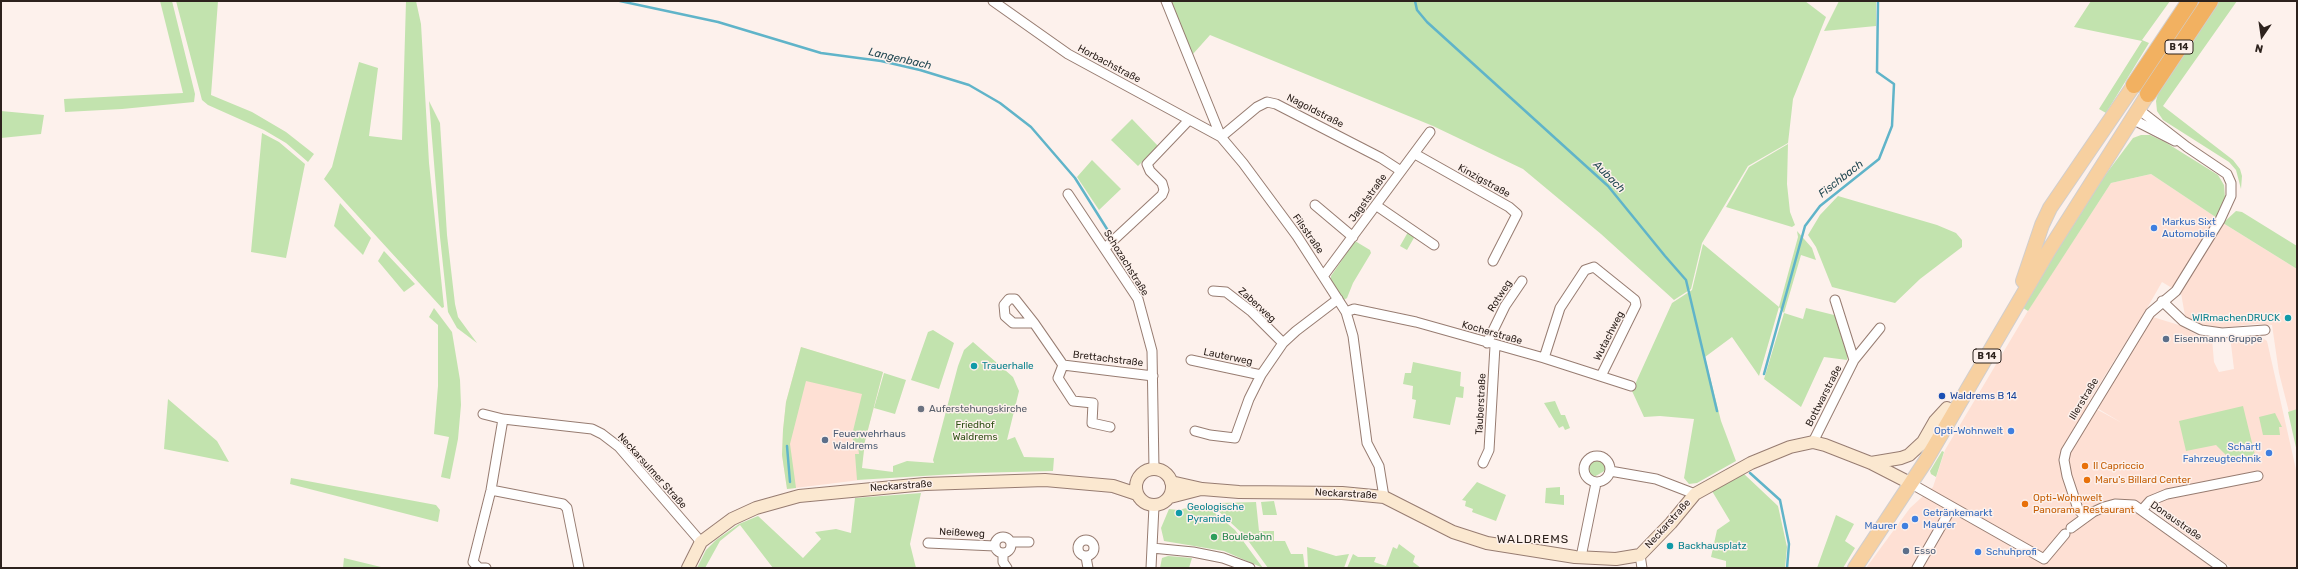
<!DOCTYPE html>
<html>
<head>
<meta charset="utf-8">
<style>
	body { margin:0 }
	#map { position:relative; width:2298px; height:569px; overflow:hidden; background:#fdf1ec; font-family:Rubik,sans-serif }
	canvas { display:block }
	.frame { position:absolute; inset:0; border:2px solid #2d221d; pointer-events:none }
	.north { position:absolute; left:2242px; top:16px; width:40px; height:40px; -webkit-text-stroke:3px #fdf1ec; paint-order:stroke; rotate:193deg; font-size:11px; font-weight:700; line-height:16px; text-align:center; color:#2d221d }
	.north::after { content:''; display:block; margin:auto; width:14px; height:18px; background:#2d221d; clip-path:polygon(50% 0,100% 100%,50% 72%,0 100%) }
</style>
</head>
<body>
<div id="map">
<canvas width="2298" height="569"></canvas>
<div class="frame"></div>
<div class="north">N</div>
</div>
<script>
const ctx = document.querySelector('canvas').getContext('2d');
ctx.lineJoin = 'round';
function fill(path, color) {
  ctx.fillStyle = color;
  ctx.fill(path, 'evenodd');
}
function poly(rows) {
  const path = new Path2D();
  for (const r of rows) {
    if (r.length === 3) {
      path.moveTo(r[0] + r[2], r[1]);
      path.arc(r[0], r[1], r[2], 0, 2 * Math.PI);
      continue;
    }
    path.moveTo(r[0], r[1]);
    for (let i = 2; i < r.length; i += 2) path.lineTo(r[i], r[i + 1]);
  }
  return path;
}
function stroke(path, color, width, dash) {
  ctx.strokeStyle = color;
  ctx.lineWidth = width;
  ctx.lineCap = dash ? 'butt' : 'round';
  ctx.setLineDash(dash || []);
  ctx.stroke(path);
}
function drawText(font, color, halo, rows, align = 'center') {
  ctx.font = font + ' Rubik,sans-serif';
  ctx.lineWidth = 3;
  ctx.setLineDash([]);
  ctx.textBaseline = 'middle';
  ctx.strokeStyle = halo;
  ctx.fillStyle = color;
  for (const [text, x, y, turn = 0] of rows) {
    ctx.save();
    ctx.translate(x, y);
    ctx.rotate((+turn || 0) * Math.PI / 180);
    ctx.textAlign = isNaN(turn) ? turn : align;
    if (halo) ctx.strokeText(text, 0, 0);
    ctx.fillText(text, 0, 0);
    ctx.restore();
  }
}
fill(poly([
	[2151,174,2217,218,2172,288,2162,282,2146,310,2087,404,2122,423,2097,408,2153,317,2182,326,2200,337,2212,338,2214,362,2219,372,2234,369,2230,336,2254,332,2267,341,2297,474,2297,568,2232,568,2160,516,2157,512,2160,503,2165,499,2195,493,2193,486,2154,493,2148,501,2138,504,2136,512,2213,568,1922,568,1935,546,1928,542,1912,568,1866,568,1910,508,1933,487,1945,450,2032,304,2111,183],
	[2223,223,2297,269,2297,409,2289,412,2279,373,2272,325,2256,324,2211,329,2195,323,2185,316,2181,293],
	[801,347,883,372,865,441,860,480,787,489,782,455,783,430,786,402]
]), '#fee0d4');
fill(poly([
	[160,1,172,1,195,94,194,102,122,109,65,112,64,99,183,93],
	[176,1,218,1,211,95,252,112,286,132,314,154,308,162,286,143,264,130,208,105,202,100],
	[406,1,416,1,421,24,429,163,444,307,442,308,324,179,332,167,359,62,378,68,369,136,402,140],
	[1170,1,1805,1,1826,17,1793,99,1788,143,1748,166,1702,243,1691,289,1674,300,1601,234,1523,169,1433,126,1210,35,1193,54],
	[1839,1,1876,1,1876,26,1824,31],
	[2091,1,2170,1,2142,40,2149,43,2106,113,2099,109,2142,41,2074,27],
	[2218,1,2237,1,2163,106,2233,160,2240,169,2242,176,2241,189,2236,170,2229,162,2163,120,2157,111,2156,101,2159,90],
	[429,101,440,123,447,235,455,304,458,317,477,343,457,328,448,312,440,237],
	[1,111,44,115,41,134,1,138],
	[1132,119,1158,146,1138,166,1111,140],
	[262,133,279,142,305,164,286,258,251,252],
	[2141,135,2150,135,2165,142,2218,175,2224,185,2225,197,2217,218,2151,174,2111,183,2028,311,2020,306,2103,178,2133,138],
	[1788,144,1787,184,1790,212,1795,225,1792,227,1726,207,1749,167],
	[1092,160,1121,189,1099,210,1077,177],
	[1838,196,1937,225,1956,233,1962,240,1962,247,1920,279,1895,303,1832,287,1816,247,1808,235,1820,215],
	[340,203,371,238,363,255,334,226],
	[2236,211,2242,212,2297,246,2297,269,2223,223],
	[1797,231,1812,248,1816,260,1801,255,1784,313,1803,319,1806,308,1838,316,1848,351,1847,360,1824,357,1801,407,1764,379,1784,313,1779,307,1759,376,1732,337,1705,357,1721,421,1736,461,1697,483,1689,484,1684,478,1694,419,1660,416,1644,417,1632,391,1672,303,1692,290,1703,244,1779,307,1798,237],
	[1408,232,1415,236,1407,250,1400,246],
	[1355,241,1370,250,1371,253,1353,283,1347,298,1344,300,1331,281,1331,276],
	[384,251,415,284,404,292,378,261],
	[434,308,452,332,460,380,461,405,458,439,450,479,441,477,449,437,434,434,438,386,438,325,429,317],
	[933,330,954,343,939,389,911,380,928,332],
	[973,342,1013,377,1019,391,1007,440,1015,437,1024,457,1054,458,1053,471,972,473,857,480,855,454,859,454,858,446,854,446,852,435,862,394,806,381,790,444,796,488,787,489,782,455,783,430,786,402,801,347,883,372,865,441,862,468,893,472,893,466,907,461,934,463,933,460,958,366,964,350],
	[1413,362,1461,372,1460,386,1464,387,1463,398,1456,397,1450,425,1413,418,1416,400,1412,399,1413,386,1403,384,1405,373,1411,373],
	[884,373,906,380,895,414,874,408],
	[168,399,217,441,229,462,164,449],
	[1555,401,1561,415,1565,415,1570,428,1565,430,1563,426,1559,428,1544,403],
	[2243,406,2255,455,2230,459,2216,445,2186,451,2179,421],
	[2297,409,2297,452,2288,412],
	[2275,413,2282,427,2279,427,2280,435,2263,435,2259,417],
	[1942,451,1944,452,1936,477,1931,474,1930,471],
	[1593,460,1602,460,1608,465,1606,470,1594,477,1586,474,1584,471,1586,466],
	[1743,473,1778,506,1787,547,1785,568,1726,568,1726,561,1711,557,1717,530,1730,521,1712,491],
	[291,478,436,505,440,510,438,522,290,484],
	[1477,482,1506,495,1496,521,1472,512,1473,509,1465,506,1466,501,1462,500],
	[1560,487,1560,495,1564,495,1564,505,1545,503,1546,488],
	[921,493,910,544,916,568,773,568,740,525,720,541,705,568,697,568,706,550,716,540,739,524,758,516,803,558,821,539,815,532,836,529,851,533,855,498],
	[1274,501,1277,515,1263,515,1261,502],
	[1256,502,1259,531,1274,531,1274,541,1285,541,1291,554,1303,554,1305,568,1268,568,1244,535,1215,508,1219,503],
	[1200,505,1208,507,1235,530,1263,568,1224,551,1164,541,1161,528,1169,509,1178,510],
	[1836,515,1854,524,1845,541,1855,548,1843,568,1817,568],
	[1399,544,1415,556,1413,562,1421,568,1347,568,1353,554,1358,557,1376,557,1374,562,1386,566,1393,547,1397,549],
	[1307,547,1336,556,1349,554,1344,568,1308,568],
	[1168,556,1192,558,1189,568,1160,568,1162,558],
	[344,558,381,567,381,568,343,568]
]), '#c2e3ae');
stroke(poly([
	[620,1,718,22,821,53,881,61,920,70,969,85,1000,103,1031,127,1075,178,1112,237],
	[1415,1,1417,10,1427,22,1608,186,1665,256,1686,280,1717,411],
	[1120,250,1125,260],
	[1764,374,1805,226,1820,206,1879,159,1892,126,1894,84,1877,72,1878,1],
	[787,446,790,482],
	[1750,473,1780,500,1789,544,1787,568]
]), '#60b4c9', 2.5);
const street = poly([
	[993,1,1068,54,1221,137],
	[1166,1,1221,137,1243,163,1297,236,1346,312,1353,336,1367,443,1379,466,1384,497],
	[2132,119,2175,141],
	[1221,137,1257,107,1267,102,1276,104,1381,158,1401,171],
	[1415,154,1509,207,1517,214,1493,261],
	[1068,194,1138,299,1152,351,1154,469],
	[1315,205,1353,237],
	[1377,206,1434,245],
	[1105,248,1162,195,1164,190,1162,183,1150,171,1147,164,1189,120],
	[1324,275,1430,132],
	[1213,291,1226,292,1252,312,1283,343],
	[1835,300,1854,360],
	[2162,301,2183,321,2201,330,2222,333,2265,330],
	[1346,312,1354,309,1416,322,1544,358,1631,386],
	[1034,323,1013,323,1005,316,1004,305,1009,299,1015,299,1034,323,1063,365,1153,376],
	[1487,343,1505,306,1522,281],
	[1544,358,1560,308,1585,270,1594,267,1635,300,1636,305,1601,376],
	[1191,360,1261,375],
	[1063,365,1058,378,1073,401,1093,403,1092,423,1110,427],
	[483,414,503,419,592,429,602,434,619,447,701,542],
	[1195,431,1210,435,1235,438,1249,399,1261,375,1283,343,1296,331,1338,299],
	[1813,442,1854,360,1880,328],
	[1597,469,13],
	[1483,463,1489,450,1495,346],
	[1610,471,1656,479,1695,494],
	[1910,483,2044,559],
	[491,490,563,504,567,508,579,568],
	[2142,510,2150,501,2167,494,2258,476],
	[2085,517,2078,509,2067,476,2064,460,2066,451,2150,313,2176,291,2220,220,2231,196,2231,183,2227,174,2187,147,2138,109],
	[2071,528,2093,512,2104,507,2115,504,2134,505,2222,568],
	[1003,545,8],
	[1086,548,8],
	[1011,542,1029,542],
	[928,543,995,546],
	[1152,548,1193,552,1223,558,1250,568],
	[1003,553,1003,562,1007,568],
	[1640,555,1642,568],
	[1086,557,1088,568],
	[1581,557,1596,483],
	[2044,559,2065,534],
	[486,568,479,568,473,562,491,490,503,419],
	[1151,568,1154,506],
	[1917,568,1952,507]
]);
const secondary = poly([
	[1871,463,1901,458,1909,455,1923,442,1935,421,1947,408],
	[1154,487,18],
	[1171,482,1202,489,1239,492,1342,493,1384,497,1453,532,1487,543,1575,557,1616,559,1640,555,1671,523,1695,494,1751,463,1790,447,1813,442,1825,445,1871,463,1910,483],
	[1170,497,1201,489],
	[688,568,701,542,732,519,756,508,799,496,925,484,1045,480,1113,486,1137,494]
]);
const primary = poly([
	[2023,281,2042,225,2050,208,2134,85],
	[1855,568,1925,462,2049,250,2148,94]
]);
const highway = poly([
	[2134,85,2190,1],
	[2148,94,2210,1]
]);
stroke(street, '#977c71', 11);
stroke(secondary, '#977c71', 14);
stroke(primary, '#d1cecd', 16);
stroke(highway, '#d1cecd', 18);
stroke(street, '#fff', 9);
stroke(secondary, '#fbe8d0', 12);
stroke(primary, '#f7d0a0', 14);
stroke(highway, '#f2b161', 16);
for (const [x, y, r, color] of [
	[2154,228,4,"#3f7fe0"],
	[2288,318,4,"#0f9aa8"],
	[2166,339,4,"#5c6f8a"],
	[974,366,4,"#0f9aa8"],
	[1942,396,4,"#1a4fb4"],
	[921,409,4,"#6b7280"],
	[2011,431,4,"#3f7fe0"],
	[825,440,4,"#5c6f8a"],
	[2269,453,4,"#3f7fe0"],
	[2085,466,4,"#e8710a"],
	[2087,480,4,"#e8710a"],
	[2025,504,4,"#e8710a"],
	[1179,513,4,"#0f9aa8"],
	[1915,519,4,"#3f7fe0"],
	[1905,526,4,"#3f7fe0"],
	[1214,537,4,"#2e9e5b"],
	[1670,546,4,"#0f9aa8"],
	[1906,551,4,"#5c6f8a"],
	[1978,552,4,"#3f7fe0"]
]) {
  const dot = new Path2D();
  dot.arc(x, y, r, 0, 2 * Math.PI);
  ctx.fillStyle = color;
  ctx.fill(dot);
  stroke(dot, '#fdf1ec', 1.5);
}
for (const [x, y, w] of [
	[2179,47,28],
	[1987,356,28]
]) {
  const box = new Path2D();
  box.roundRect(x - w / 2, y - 7, w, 14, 3);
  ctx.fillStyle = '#fdf1ec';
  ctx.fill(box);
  stroke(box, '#2d221d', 1);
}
drawText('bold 9px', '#2d221d', null, [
	["B 14",2179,47],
	["B 14",1987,356]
]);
drawText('10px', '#2d221d', '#fdf1ec', [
	["Horbachstraße",1109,64,28],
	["Nagoldstraße",1315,111,27],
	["Kinzigstraße",1484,181,29],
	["Jagststraße",1368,198,-54],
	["Filsstraße",1308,234,55],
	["Schozachstraße",1126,263,58],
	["Rotweg",1500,296,-58],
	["Zaberweg",1257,305,42],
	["Kocherstraße",1492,333,16],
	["Wutachweg",1609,336,-63],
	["Lauterweg",1228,357,12],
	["Brettachstraße",1108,359,7],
	["Bottwarstraße",1824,396,-63],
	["Illerstraße",2084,399,-59],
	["Tauberstraße",1481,404,-87],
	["Neckarsulmer Straße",652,471,48],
	["Neckarstraße",901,486,-4],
	["Neckarstraße",1346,494,3],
	["Donaustraße",2176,521,35],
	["Neckarstraße",1668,524,-48],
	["Neißeweg",962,533,3]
]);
drawText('10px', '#366cbe', '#fdf1ec', [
	["Markus Sixt",2162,222],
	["Automobile",2162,234],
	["Opti-Wohnwelt",2003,431,"right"],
	["Schärtl",2261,447,"right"],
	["Fahrzeugtechnik",2261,459,"right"],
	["Getränkemarkt",1923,513],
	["Maurer",1923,525],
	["Maurer",1897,526,"right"],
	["Schuhprofi",1986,552]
], 'left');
drawText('10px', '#0d838f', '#fdf1ec', [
	["WIRmachenDRUCK",2280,318,"right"],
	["Trauerhalle",982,366],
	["Geologische",1187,507],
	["Pyramide",1187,519],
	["Backhausplatz",1678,546]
], 'left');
drawText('10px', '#4e5e75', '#fdf1ec', [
	["Eisenmann Gruppe",2174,339],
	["Feuerwehrhaus",833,434],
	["Waldrems",833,446],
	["Esso",1914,551]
], 'left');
drawText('10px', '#164399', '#fdf1ec', [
	["Waldrems B 14",1950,396]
], 'left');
drawText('10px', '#5b616d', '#fdf1ec', [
	["Auferstehungskirche",929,409]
], 'left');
drawText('10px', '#305016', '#fdf1ec', [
	["Friedhof",975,425],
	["Waldrems",975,437]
]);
drawText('10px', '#c56008', '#fdf1ec', [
	["Il Capriccio",2093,466],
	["Maru's Billard Center",2095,480],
	["Opti-Wohnwelt",2033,498],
	["Panorama Restaurant",2033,510]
], 'left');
drawText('10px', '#27864d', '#fdf1ec', [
	["Boulebahn",1222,537]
], 'left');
drawText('italic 11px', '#234953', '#fdf1ec', [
	["Langenbach",900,59,13],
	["Aubach",1609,177,45],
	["Fischbach",1841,179,-38]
]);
ctx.letterSpacing = '1px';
drawText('12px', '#2d221d', '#fdf1ec', [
	["WALDREMS",1533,540]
]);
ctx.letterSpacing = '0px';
</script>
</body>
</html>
